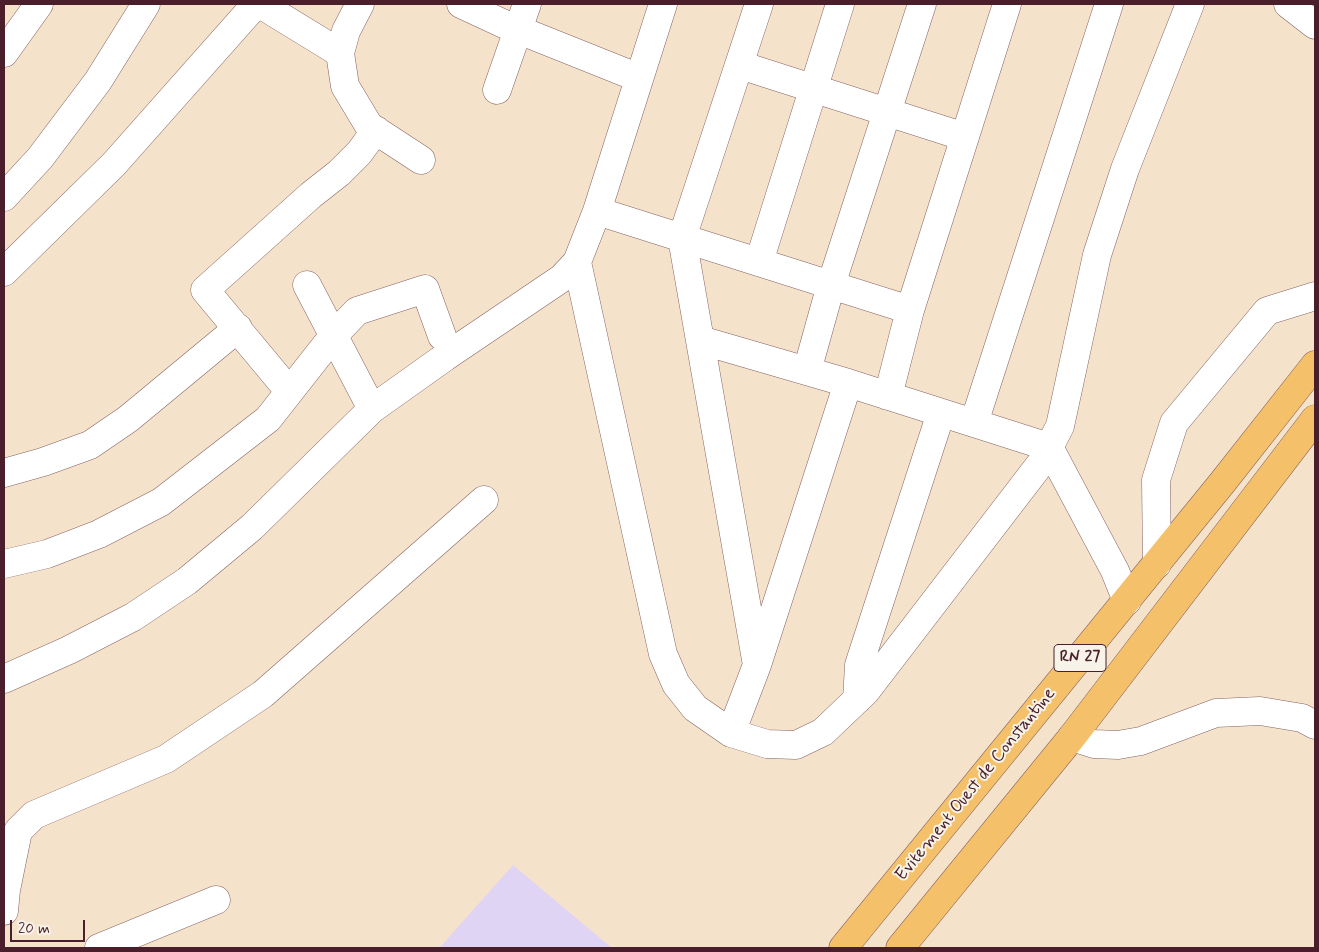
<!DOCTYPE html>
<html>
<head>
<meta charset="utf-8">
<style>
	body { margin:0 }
	#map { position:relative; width:1319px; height:952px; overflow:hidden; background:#f5e2cb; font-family:Mynerve,sans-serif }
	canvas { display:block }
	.frame { position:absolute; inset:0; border:5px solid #4a1f2b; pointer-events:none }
	.scale { position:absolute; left:10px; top:920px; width:75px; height:22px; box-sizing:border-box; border:2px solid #4a1f2b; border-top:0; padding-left:6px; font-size:15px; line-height:18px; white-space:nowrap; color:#4a1f2b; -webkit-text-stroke:4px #f7f3e8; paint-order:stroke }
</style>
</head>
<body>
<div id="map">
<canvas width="1319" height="952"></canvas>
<div class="frame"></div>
<div class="scale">20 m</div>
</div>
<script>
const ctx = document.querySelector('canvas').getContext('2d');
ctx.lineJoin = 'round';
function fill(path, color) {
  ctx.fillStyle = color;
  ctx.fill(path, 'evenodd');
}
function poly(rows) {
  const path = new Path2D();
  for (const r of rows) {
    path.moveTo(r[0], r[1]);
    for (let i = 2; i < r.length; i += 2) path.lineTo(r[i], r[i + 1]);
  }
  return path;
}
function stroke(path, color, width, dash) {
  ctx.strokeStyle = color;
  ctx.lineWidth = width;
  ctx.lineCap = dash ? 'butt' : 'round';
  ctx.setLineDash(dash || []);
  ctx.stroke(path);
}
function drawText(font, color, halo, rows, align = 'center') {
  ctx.font = font + ' Mynerve,sans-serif';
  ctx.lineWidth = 4;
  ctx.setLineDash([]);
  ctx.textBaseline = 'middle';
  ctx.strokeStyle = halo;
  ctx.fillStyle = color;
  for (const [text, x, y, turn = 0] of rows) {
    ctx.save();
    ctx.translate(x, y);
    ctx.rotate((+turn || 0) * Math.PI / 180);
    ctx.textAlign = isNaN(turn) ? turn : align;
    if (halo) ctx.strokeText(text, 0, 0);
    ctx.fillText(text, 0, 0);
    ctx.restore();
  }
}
fill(poly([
	[513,865,612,948,436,948,441,946]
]), '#e0d4f4');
const minor = poly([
	[260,4,340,53],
	[360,4,346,31,340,53,345,86,369,126,421,160],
	[461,4,504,24,639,78],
	[1288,4,1315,25],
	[4,53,39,4],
	[740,65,965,137],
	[497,90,527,4],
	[4,197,40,158,98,81,146,4],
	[597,211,910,310],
	[577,262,663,654,676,684,695,708,731,733,767,744,796,745,823,732,866,691,1041,463,1060,426,1097,255,1125,169,1190,4],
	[759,262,840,4],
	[4,272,114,164,256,4],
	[307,285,372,409],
	[700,340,848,383,1049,447,1115,571,1127,601],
	[807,371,831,285,922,4],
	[289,391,205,290,311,195,339,173,359,153,376,130],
	[888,396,910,310,1007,4],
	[974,423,1109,4],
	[4,473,43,462,90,445,128,419,238,328],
	[4,564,47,554,99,534,161,502,268,419,334,335,357,311,425,289,442,336],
	[1157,564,1156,480,1174,423,1267,311,1315,296],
	[757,665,682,238,759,4],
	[4,679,69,650,133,617,187,581,252,527,372,409,445,357,562,278,577,262,597,211,663,4],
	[857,700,859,665,941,413],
	[731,733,757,665,848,383],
	[1072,737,1094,744,1118,745,1141,741,1216,713,1260,711,1302,718,1315,725],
	[4,911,6,890,18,831,34,815,166,759,263,694,484,500],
	[99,948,216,900]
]);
const highway = poly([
	[843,948,1222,483,1315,365],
	[900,948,1072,737,1315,419]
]);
stroke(minor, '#866363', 29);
stroke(highway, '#866363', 29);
stroke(minor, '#fff', 28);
stroke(highway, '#f4c16a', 28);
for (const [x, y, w] of [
	[1080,658,52]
]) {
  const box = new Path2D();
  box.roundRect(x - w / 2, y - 13.5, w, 27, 4);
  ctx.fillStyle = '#f7f3e8';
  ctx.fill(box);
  stroke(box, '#4a1f2b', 1);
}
drawText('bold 16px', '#4a1f2b', null, [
	["RN 27",1080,658]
]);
drawText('18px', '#4a1f2b', '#f7f3e8', [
	["Evitement Ouest de Constantine",976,785,-51]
]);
</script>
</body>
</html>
